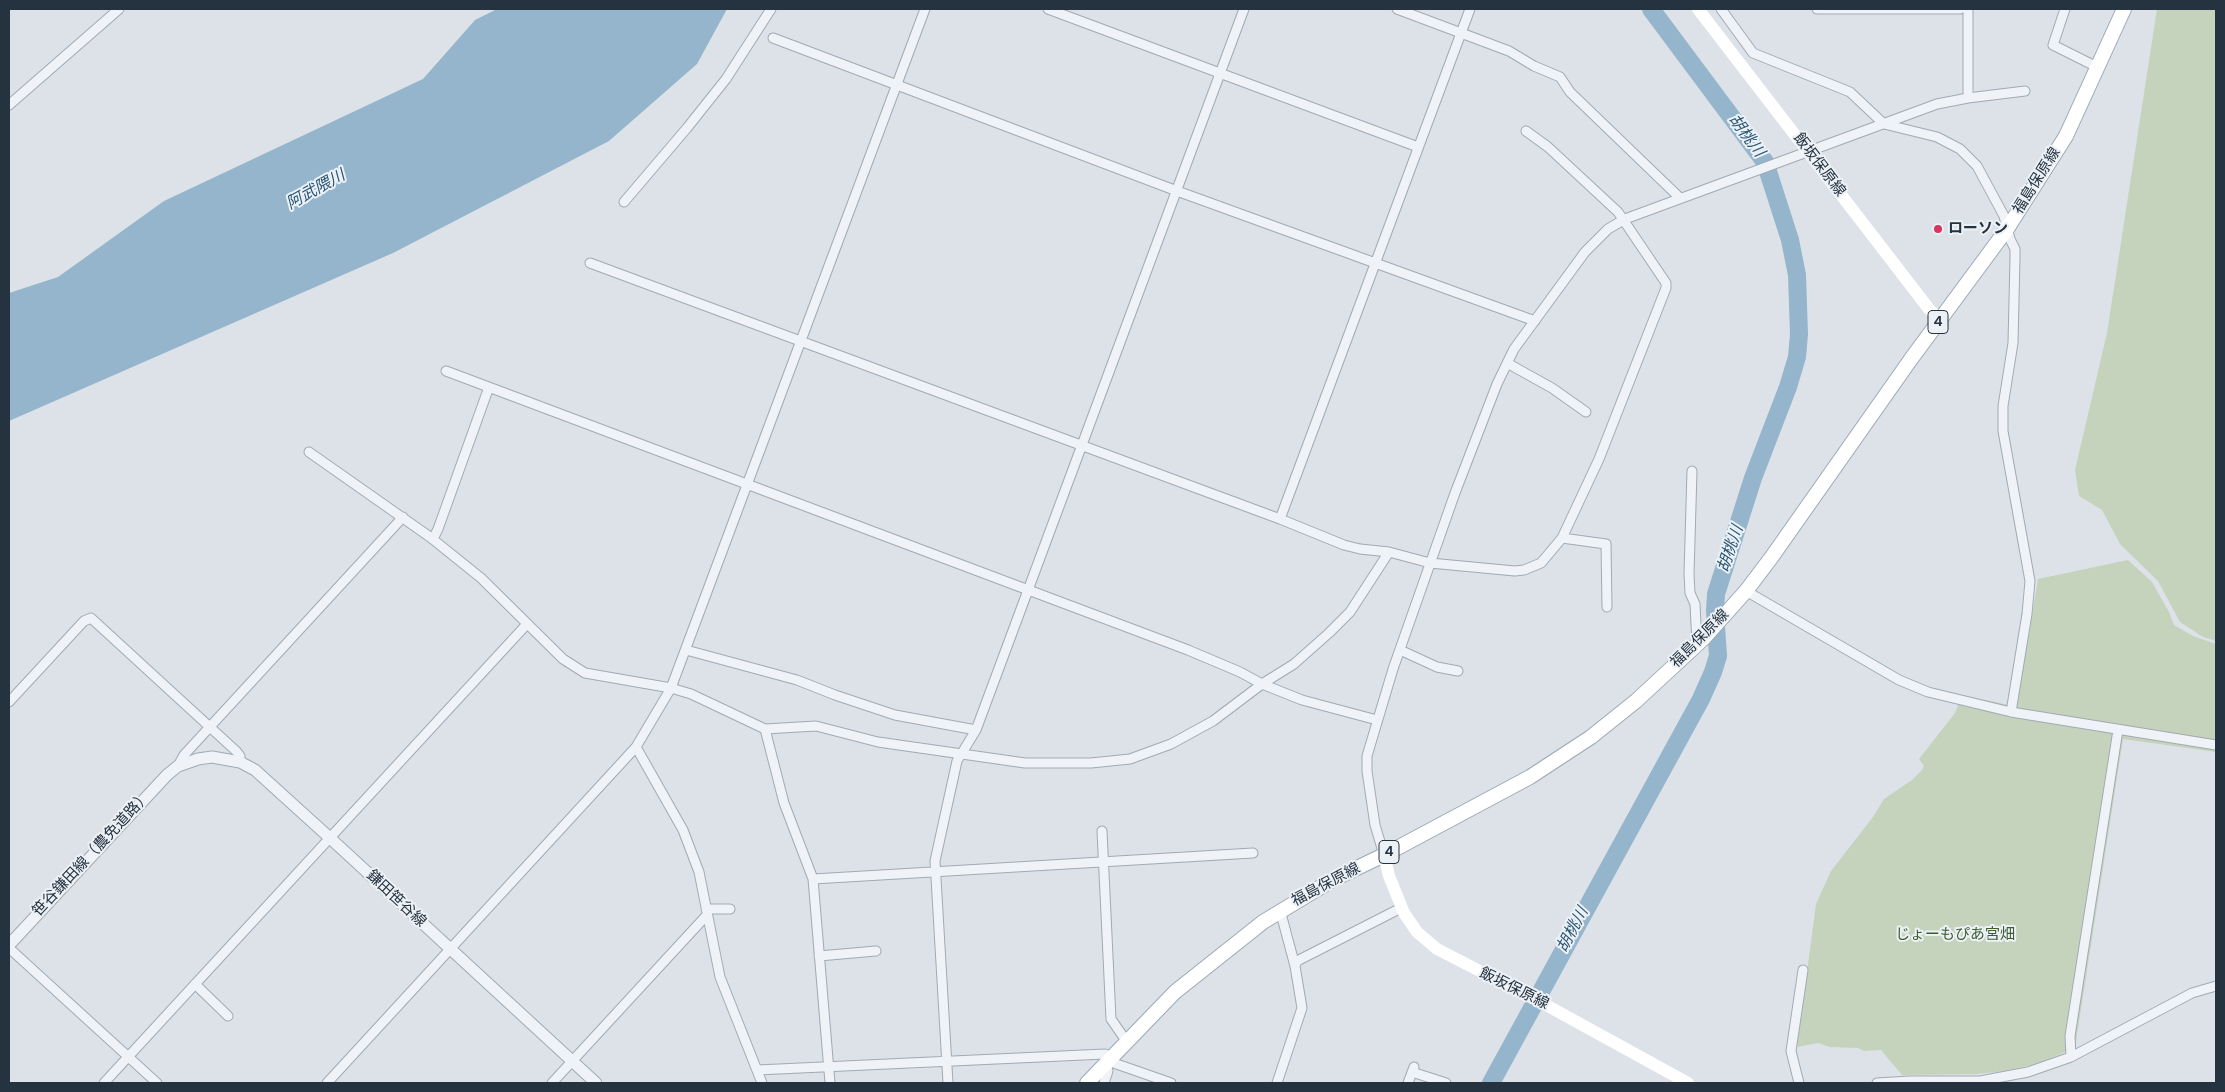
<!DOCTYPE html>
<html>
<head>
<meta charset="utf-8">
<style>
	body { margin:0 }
	#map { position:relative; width:2225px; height:1092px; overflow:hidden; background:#dce2e8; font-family:"DM Sans",sans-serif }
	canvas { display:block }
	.frame { position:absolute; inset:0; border:10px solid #253240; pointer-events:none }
</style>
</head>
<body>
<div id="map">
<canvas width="2225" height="1092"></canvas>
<div class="frame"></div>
</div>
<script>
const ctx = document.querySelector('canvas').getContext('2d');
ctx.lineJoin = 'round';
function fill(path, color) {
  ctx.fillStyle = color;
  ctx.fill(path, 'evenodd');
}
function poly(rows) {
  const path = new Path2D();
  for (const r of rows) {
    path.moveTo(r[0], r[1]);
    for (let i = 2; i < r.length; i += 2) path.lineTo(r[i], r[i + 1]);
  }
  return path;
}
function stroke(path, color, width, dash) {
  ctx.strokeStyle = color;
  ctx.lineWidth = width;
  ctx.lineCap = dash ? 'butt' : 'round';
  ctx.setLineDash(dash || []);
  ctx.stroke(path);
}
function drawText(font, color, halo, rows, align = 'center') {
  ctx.font = font + ' "DM Sans","Noto Sans JP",sans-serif';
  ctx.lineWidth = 4;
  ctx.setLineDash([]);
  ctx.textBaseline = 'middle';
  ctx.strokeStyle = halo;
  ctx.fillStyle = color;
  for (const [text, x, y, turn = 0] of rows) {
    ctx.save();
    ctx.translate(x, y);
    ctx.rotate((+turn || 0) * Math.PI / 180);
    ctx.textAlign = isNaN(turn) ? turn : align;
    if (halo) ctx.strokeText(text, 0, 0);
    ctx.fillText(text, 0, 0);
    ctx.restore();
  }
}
fill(poly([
	[2157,9,2216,9,2216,641,2203,637,2180,622,2158,581,2120,544,2102,510,2079,496,2075,470,2107,333],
	[2128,560,2152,582,2169,612,2174,625,2193,636,2216,644,2216,752,2123,739,2075,1048,2040,1063,2005,1071,1976,1074,1902,1075,1881,1050,1864,1051,1858,1048,1830,1047,1818,1043,1797,1047,1816,904,1831,871,1873,817,1884,799,1912,780,1922,770,1924,766,1919,759,1955,713,1962,695,2009,705,2028,641,2038,579]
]), '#c5d3bd');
fill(poly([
	[497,9,727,9,697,64,609,141,393,253,9,421,9,293,58,277,164,201,423,79,475,20]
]), '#94b5cc');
stroke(poly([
	[1491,1083,1701,699,1713,672,1718,656,1715,611,1716,594,1753,478,1788,387,1797,357,1799,334,1797,275,1790,240,1765,162,1651,9]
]), '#94b5cc', 18);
const minor = poly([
	[1048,9,1418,147],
	[1397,9,1509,51,1534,66,1560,77,1570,92,1680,198],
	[1721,9,1753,53,1850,92,1884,124,1937,137,1960,149,1977,166,2004,216,2010,239,2015,249,2015,258,2013,343,2003,406,2003,431,2030,581,2027,614,2011,712],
	[1817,9,1960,9],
	[2065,9,2053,45,2097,67],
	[773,38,1177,191,1535,321],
	[1968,98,2025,91],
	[9,105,119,9],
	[624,202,687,128,726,79,771,9],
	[590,263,1280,519,1344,545,1360,549,1389,552,1430,563,1515,571,1524,570,1541,563,1562,538,1599,459,1666,288,1666,283,1618,212,1548,147,1526,131],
	[1507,363,1552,388,1586,412],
	[446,371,1188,650,1240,672,1262,684,1302,700,1377,720],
	[309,452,430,537,481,578,563,659,585,673,671,688,691,694,765,729,816,726,878,742,1025,763,1091,763,1130,759,1171,744,1213,721,1262,684,1294,664,1329,633,1350,612,1389,552],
	[1692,471,1689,574,1690,593,1695,604,1697,644],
	[1280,519,1470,9],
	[1562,538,1606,544,1607,607],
	[433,539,438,529,489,387],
	[1746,591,1899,680,1928,692,2011,712,2216,745],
	[686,650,797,680,835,695,895,715,976,730],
	[1400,650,1437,667,1458,671],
	[9,702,84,621,91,618,236,751,240,756,240,762],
	[765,729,784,803,813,879,830,1083],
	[636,747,683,830,699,872,720,977,762,1083],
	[178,766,184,755,403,517],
	[1102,831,1111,1019,1127,1042],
	[1384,855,1375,825,1367,771,1367,756,1393,669,1455,493,1497,384,1514,349,1585,252,1608,229,1625,219,1937,104,1968,98,1968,9],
	[813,879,1253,853],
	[706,909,730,909],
	[1280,910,1295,966],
	[9,948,157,1083],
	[819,956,876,951],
	[195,984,228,1016],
	[2071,1057,2070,1036,2118,730],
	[1108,1061,1171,1083],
	[757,1070,1105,1054,1112,1057],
	[1412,1072,1446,1083],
	[104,1083,527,624],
	[327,1083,636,747,671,688,925,9],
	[552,1083,706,916],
	[948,1083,935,861,957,761,976,730,1244,9],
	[1104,1083,1108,1071,1106,1064],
	[1277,1083,1302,1008,1295,966,1297,961,1401,908],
	[1408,1083,1414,1067],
	[1799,1083,1791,1051,1803,970],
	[1877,1083,1910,1081,1980,1081,2028,1072,2071,1057,2192,993,2216,986]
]);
const tertiary = poly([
	[9,945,167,775,178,766,198,759,212,757,240,762,255,770,330,838,596,1083]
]);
const primary = poly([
	[1087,1083,1175,992,1263,922,1334,879,1384,855,1530,777,1591,737,1636,701,1704,638,1746,591,1771,558,1911,359,2007,229,2066,136,2124,9]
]);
stroke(minor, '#a1aab2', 11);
stroke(tertiary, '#a1aab2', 13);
stroke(primary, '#9ba8b5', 16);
stroke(minor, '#eff2f6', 9);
stroke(tertiary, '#eff2f6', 11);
stroke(poly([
	[1698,9,1929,309,1940,320],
	[1384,855,1389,876,1404,913,1417,932,1437,949,1546,1005,1688,1083]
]), '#fff', 12);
stroke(primary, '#fff', 14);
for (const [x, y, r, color] of [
	[1938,229,5,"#da3460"]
]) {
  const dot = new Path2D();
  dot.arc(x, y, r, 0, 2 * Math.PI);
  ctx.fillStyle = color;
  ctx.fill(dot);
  stroke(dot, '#ecf1f6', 2);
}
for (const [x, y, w] of [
	[1938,322,20],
	[1389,852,20]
]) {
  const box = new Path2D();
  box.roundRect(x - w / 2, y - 11.5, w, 23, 4);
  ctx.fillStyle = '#ecf1f6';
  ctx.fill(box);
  stroke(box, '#253240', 1);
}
drawText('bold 14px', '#253240', null, [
	["4",1938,322],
	["4",1389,852]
]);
drawText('15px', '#253240', '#ecf1f6', [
	["飯坂保原線",1819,165,53],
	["福島保原線",2037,181,-58],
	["福島保原線",1700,639,-45],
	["笹谷鎌田線（農免道路）",92,854,-47],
	["福島保原線",1326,885,-28],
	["鎌田笹谷線",396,899,43],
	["飯坂保原線",1514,989,26]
]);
drawText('bold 15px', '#253240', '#ecf1f6', [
	["ローソン",1948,229]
], 'left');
drawText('15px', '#3e5d31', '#ecf1f6', [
	["じょーもぴあ宮畑",1955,935]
]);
drawText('italic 16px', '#2b5677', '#ecf1f6', [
	["胡桃川",1746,136,53],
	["阿武隈川",316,190,-29],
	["胡桃川",1731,549,-71],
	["胡桃川",1573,930,-62]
]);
</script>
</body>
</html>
